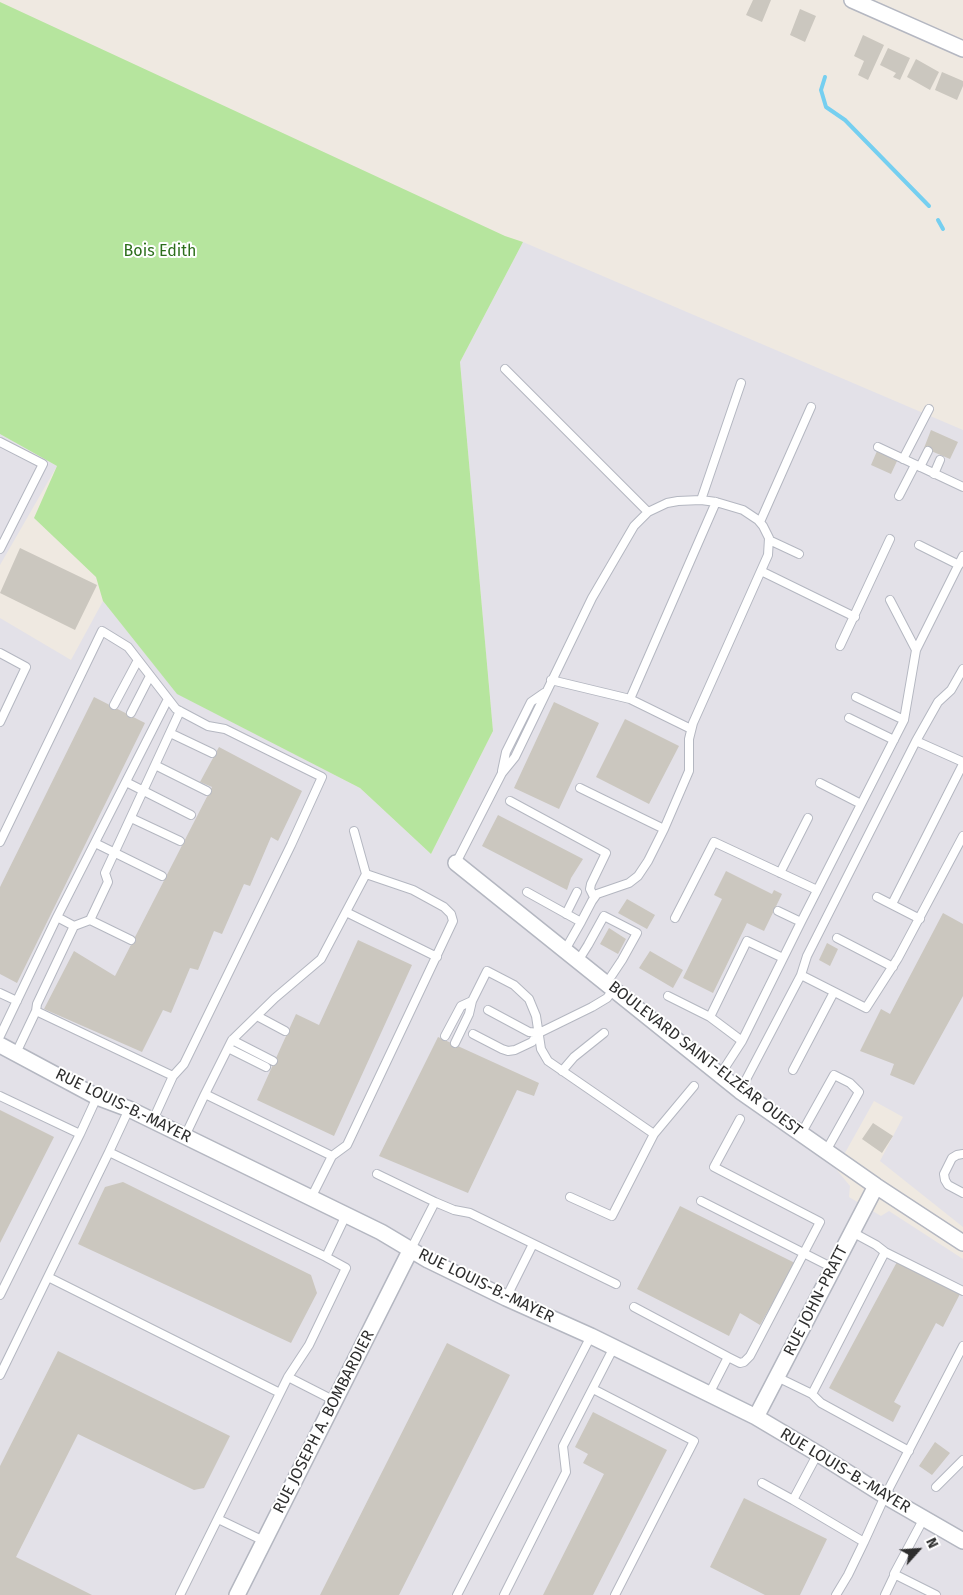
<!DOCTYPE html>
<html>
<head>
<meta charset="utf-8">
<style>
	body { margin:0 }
	#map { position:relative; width:963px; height:1595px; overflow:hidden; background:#efe9e1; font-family:"Fira Sans",sans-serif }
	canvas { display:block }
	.north { position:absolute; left:893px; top:1525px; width:50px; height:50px; -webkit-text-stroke:4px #fff; paint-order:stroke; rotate:64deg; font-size:14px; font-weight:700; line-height:20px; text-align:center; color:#2e2e2e }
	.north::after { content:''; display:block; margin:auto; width:18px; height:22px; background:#2e2e2e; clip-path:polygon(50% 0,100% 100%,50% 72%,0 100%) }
</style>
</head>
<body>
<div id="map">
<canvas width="963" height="1595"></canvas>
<div class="north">N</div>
</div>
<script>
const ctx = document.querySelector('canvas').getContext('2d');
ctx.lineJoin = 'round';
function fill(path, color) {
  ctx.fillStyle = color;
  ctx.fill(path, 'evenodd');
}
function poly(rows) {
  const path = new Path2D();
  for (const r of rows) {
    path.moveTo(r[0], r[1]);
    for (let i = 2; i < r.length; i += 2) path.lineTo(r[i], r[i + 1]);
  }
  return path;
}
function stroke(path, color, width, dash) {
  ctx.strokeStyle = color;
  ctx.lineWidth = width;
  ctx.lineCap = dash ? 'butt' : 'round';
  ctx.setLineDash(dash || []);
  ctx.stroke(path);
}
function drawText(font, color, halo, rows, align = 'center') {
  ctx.font = font + ' "Fira Sans",sans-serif';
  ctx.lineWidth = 4;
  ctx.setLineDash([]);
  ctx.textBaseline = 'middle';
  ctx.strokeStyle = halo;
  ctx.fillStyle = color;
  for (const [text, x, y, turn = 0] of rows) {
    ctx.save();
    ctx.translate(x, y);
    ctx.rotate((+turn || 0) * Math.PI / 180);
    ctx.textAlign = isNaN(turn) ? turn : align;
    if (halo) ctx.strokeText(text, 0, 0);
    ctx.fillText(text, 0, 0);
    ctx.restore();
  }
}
fill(poly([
	[523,242,963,430,963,1227,880,1161,903,1117,874,1101,836,1169,850,1186,849,1197,881,1216,889,1211,963,1259,963,1595,0,1595,0,618,71,660,103,601,178,694,360,788,431,854,493,731,460,362],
	[0,434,57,466,0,565]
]), '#e3e1e8');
fill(poly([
	[0,2,505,236,523,242,460,362,493,731,431,854,360,788,177,694,103,601,96,577,34,518,57,466,0,434]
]), '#b6e59e');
stroke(poly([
	[825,77,821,90,826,107,845,120,929,206],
	[938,220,943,229]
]), '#75cff0', 4);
fill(poly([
	[753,0,771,0,762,22,746,15],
	[800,9,816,16,805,42,790,35],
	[863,35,884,45,868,80,858,75,864,61,854,56],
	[888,48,910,58,900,80,893,77,896,73,880,65],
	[916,59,939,72,930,90,907,77],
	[942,72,963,81,963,86,957,100,935,90],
	[931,430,958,442,950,459,924,448],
	[877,451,897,461,891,474,871,465],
	[20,548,97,585,75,630,0,593],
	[94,697,145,723,17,983,0,974,0,887],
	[554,702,599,723,559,809,514,788],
	[625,719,679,746,649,804,596,777],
	[219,747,302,791,278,841,271,837,250,886,244,884,222,934,214,931,198,970,190,968,171,1013,163,1010,142,1052,44,1009,74,951,115,976,212,787,200,782],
	[498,815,583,859,571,878,567,890,482,846],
	[726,871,772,894,774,890,782,894,764,931,747,923,713,993,683,978,722,899,714,895],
	[627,899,655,915,647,929,618,913],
	[943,913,963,924,963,996,914,1085,890,1075,894,1064,860,1051,881,1009,890,1014],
	[609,928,626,939,618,954,600,944],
	[358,940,412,965,334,1136,257,1100,296,1014,319,1025],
	[827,943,838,949,830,966,819,960],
	[650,951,683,970,673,988,639,968],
	[438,1037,539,1083,534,1096,517,1090,468,1193,379,1156],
	[0,1110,54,1137,0,1243],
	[873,1123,893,1136,882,1153,862,1139],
	[123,1182,311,1275,317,1293,291,1343,78,1244,105,1187],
	[680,1206,795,1263,782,1292,779,1292,760,1325,740,1313,729,1336,637,1289],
	[898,1260,960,1294,943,1327,936,1323,894,1402,901,1406,893,1422,829,1388],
	[447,1343,510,1375,399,1595,320,1595],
	[58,1351,230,1436,204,1488,194,1490,78,1434,16,1557,92,1595,0,1595,0,1466],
	[593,1412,667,1450,593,1595,543,1595,604,1474,583,1463,588,1454,575,1447],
	[935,1442,950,1453,932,1475,919,1466],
	[744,1498,827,1539,800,1595,765,1595,710,1567]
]), '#cbc7bf');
const lane = poly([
	[505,369,648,512],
	[0,442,43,464,0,549],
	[878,447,963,487],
	[903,459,929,409],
	[920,467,928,451],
	[934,474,940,460],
	[899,496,915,465],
	[701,500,741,383],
	[760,522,811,407],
	[769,540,799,554],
	[919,545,959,565],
	[761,571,855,617],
	[890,600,916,650],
	[840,646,890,539],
	[0,653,26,667,0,722],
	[551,680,630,699,691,729],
	[856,697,904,720],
	[630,699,716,502],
	[114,705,138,660],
	[131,713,150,676],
	[849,718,894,740],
	[170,733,212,753],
	[916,741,938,702,951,690,963,669],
	[155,765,207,791],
	[502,771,506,752,531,702,544,693],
	[126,782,191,815],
	[820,783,861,804],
	[580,788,664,829,648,861,638,876,629,883,597,894,592,901,581,922],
	[510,801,606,853,591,884,590,889,594,897],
	[131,818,180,841],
	[354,831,366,874],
	[0,842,102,631,128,647,176,709,208,726,225,729,322,777,291,845,184,1064,173,1076],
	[95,843,162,876],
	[456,863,502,773,515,757,592,598,634,526,648,512,667,503,678,501,701,500,716,502,743,510,758,520,763,526,769,538,768,555,693,723,689,739,689,771,664,829],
	[780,873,808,818],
	[527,892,581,922,565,950],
	[877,897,920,919],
	[892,904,963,764],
	[346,912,437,957],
	[566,914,577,892],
	[57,917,168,699],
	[675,918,714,842,817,890],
	[90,920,131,940],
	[801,922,904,720,916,650,963,556],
	[74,926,90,920,108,882,105,873,180,711],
	[837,938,893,967],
	[578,961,588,945,604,916,637,933,622,960,606,984],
	[801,975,807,956,916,741,963,762],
	[0,993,17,1001],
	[668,996,710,1017,742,1041,720,1075],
	[488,1010,529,1032,539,1033,592,1007,607,998,613,990],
	[257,1016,285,1031],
	[710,1017,747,941,783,958],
	[473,1034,502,1049,508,1051,515,1050,532,1042,539,1033],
	[0,1036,57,917,74,926,37,1004,36,1011],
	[445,1036,461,1006,472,1001],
	[232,1040,273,1061],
	[742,1041,801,922,778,911],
	[455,1043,469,1014,472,1001,487,971,514,985,529,999,536,1016,541,1049,548,1061,654,1134],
	[228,1048,266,1067],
	[16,1053,36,1011,173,1076,153,1120],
	[793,1070,834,992],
	[562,1071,574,1057,604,1033],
	[740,1091,801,975,866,1008,898,958,963,836],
	[205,1094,232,1040,275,998,321,959,366,874,413,890,444,907,451,914,453,921,347,1145,332,1156],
	[0,1096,80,1134,97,1097],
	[129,1109,109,1152,326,1257,346,1215],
	[801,1134,834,1075,850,1083,859,1092,826,1151],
	[185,1136,205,1094,332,1156,311,1198],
	[963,1154,957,1155,952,1158,944,1174,945,1180,948,1185,963,1193],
	[377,1174,435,1202],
	[570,1197,612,1216,654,1134,694,1086],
	[701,1201,833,1268],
	[852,1232,876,1245,885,1252,963,1291],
	[411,1249,435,1202,454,1210,470,1213,616,1284],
	[48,1277,280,1393],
	[0,1295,80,1134],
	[506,1298,533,1244],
	[634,1307,728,1357,709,1394],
	[728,1357,740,1363,744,1362,750,1356,820,1222,714,1167,740,1119],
	[0,1375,109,1152],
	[288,1377,309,1345,346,1268,326,1257],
	[777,1377,812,1394,885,1252],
	[593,1389,694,1441,615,1595],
	[812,1394,821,1403,909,1451],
	[762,1483,793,1500,818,1453],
	[936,1487,963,1460],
	[793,1500,864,1542,885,1496,963,1346],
	[924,1518,894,1574,936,1595],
	[218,1519,264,1541],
	[180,1595,288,1377,335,1401],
	[457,1595,591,1336],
	[504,1595,566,1472,563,1446,614,1347],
	[836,1595,848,1575,864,1542],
	[885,1595,895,1574]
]);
const street = poly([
	[852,0,963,49],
	[456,863,740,1091,876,1186,963,1243],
	[0,1045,97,1097,129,1109,381,1232,428,1260,506,1298,591,1336,756,1417,820,1455,885,1496,963,1541],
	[756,1417,876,1186],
	[237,1595,411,1249]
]);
stroke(lane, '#b4b7c1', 10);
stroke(street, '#b4b7c1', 18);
stroke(lane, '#fff', 8);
stroke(street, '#fff', 15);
drawText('16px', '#2c6e1b', '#fff', [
	["Bois Edith",160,252]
]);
drawText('16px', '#2e2e2e', '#fff', [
	["BOULEVARD SAINT-ELZÉAR OUEST",705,1059,38],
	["RUE LOUIS-B.-MAYER",123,1106,26],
	["RUE LOUIS-B.-MAYER",486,1286,26],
	["RUE JOHN-PRATT",816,1301,-63],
	["RUE JOSEPH A. BOMBARDIER",324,1422,-63],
	["RUE LOUIS-B.-MAYER",845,1471,31]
]);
</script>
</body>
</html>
